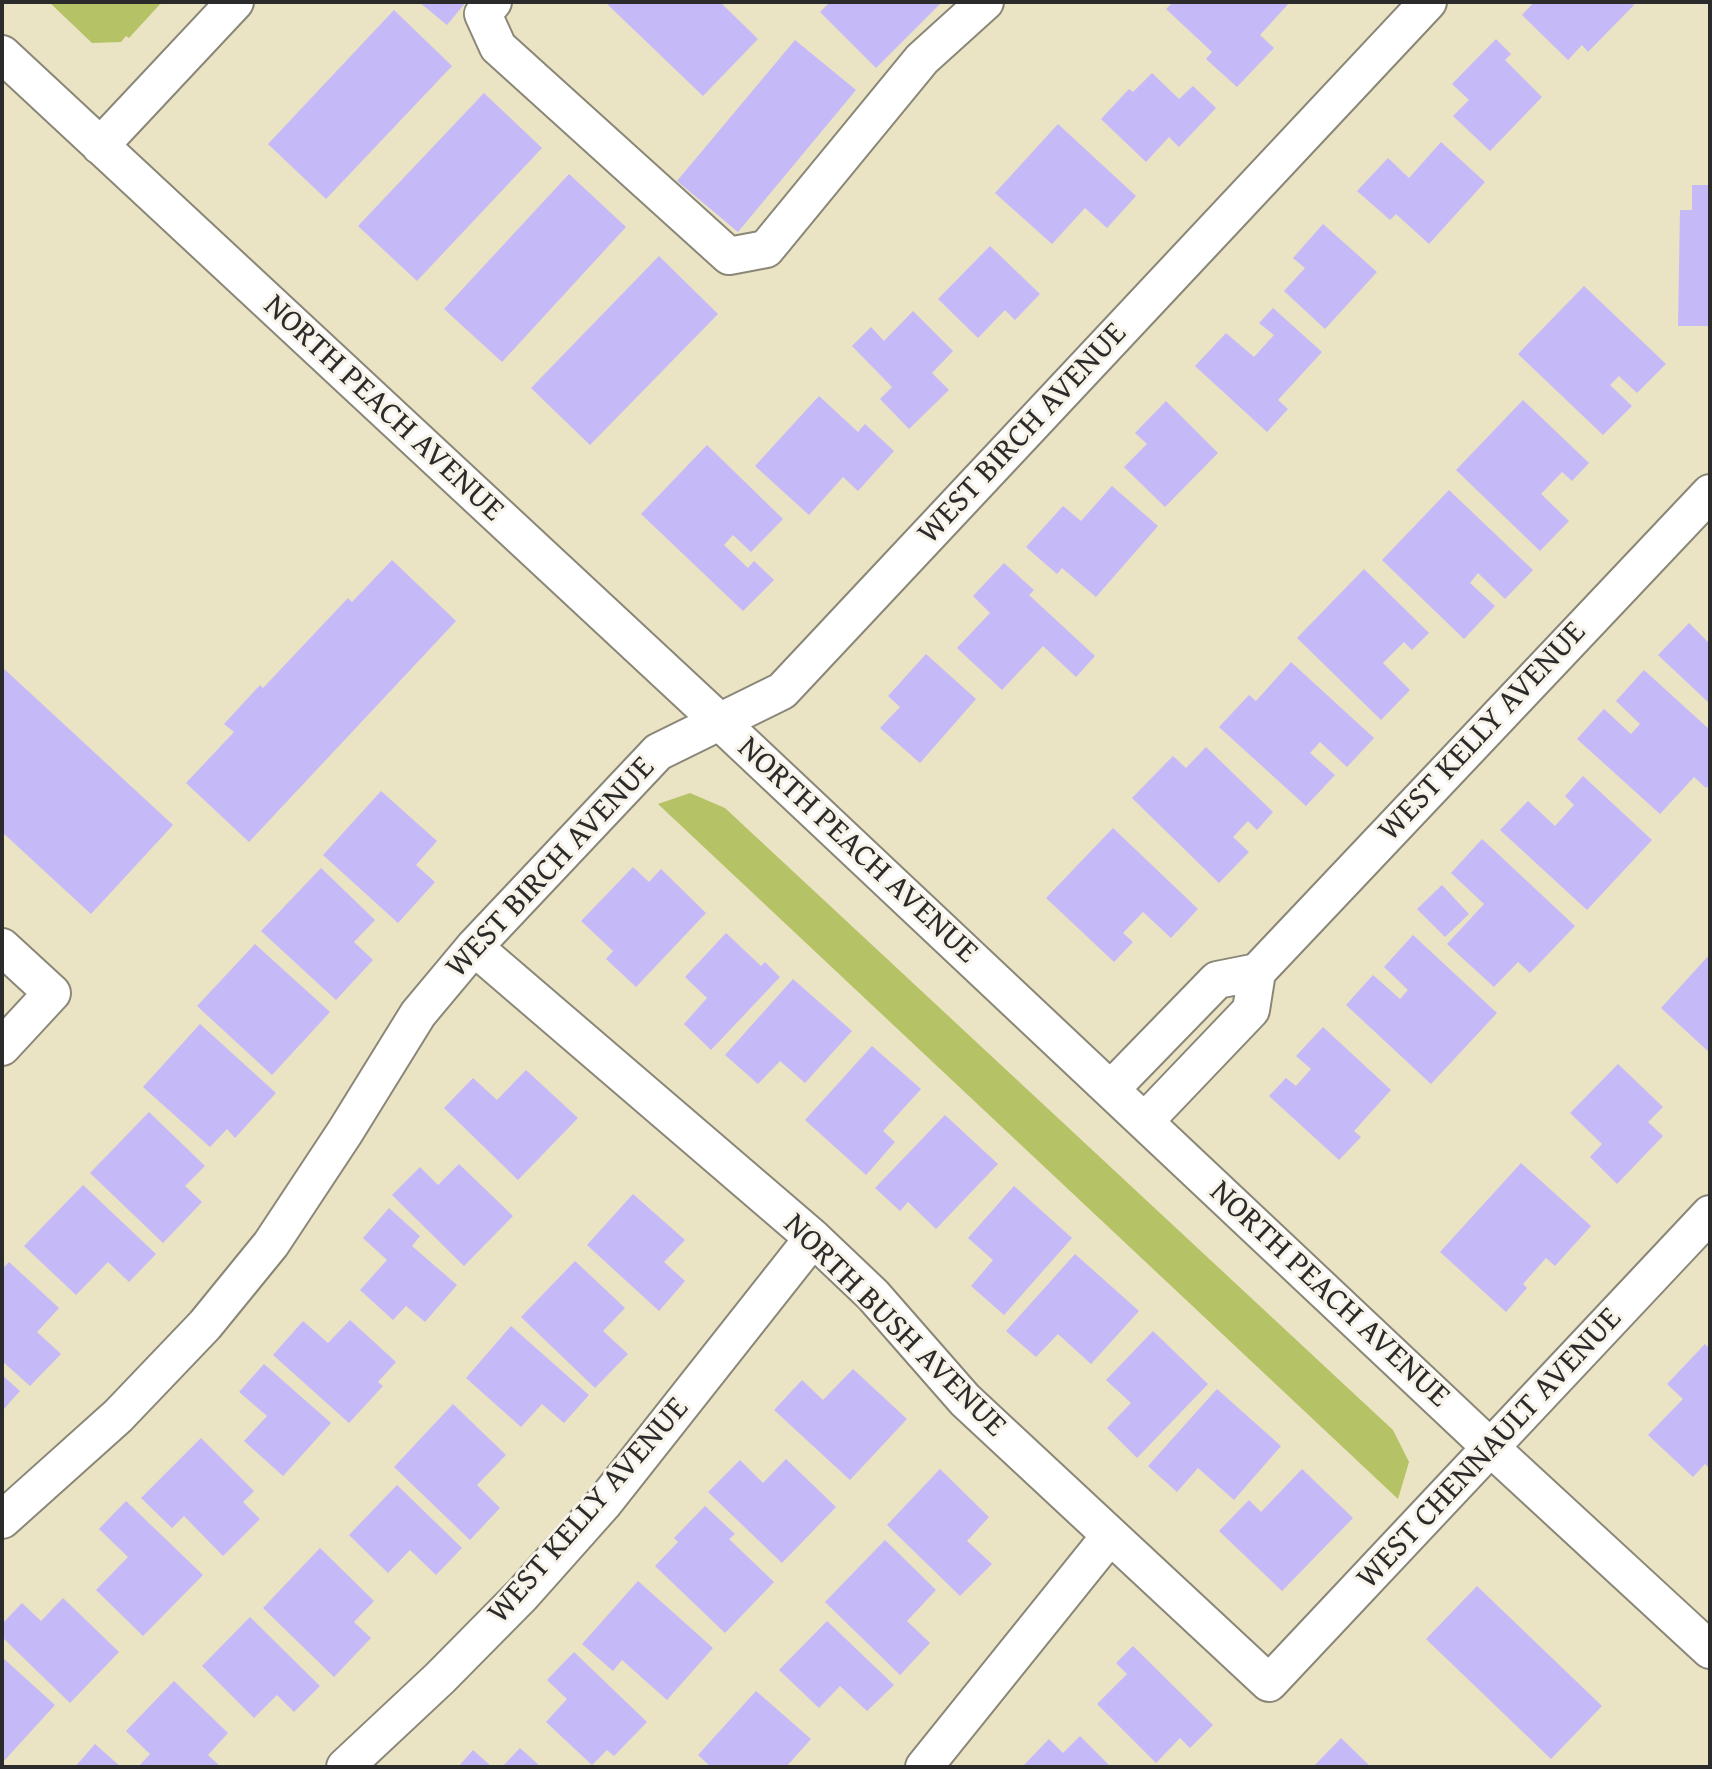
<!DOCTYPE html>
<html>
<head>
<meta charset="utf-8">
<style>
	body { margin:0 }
	#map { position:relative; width:1712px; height:1769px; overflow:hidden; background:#eae3c4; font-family:"Gentium Book Plus",serif }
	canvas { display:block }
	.frame { position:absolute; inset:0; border:4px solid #2b2b2b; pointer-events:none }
</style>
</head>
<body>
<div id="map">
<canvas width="1712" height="1769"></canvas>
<div class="frame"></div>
</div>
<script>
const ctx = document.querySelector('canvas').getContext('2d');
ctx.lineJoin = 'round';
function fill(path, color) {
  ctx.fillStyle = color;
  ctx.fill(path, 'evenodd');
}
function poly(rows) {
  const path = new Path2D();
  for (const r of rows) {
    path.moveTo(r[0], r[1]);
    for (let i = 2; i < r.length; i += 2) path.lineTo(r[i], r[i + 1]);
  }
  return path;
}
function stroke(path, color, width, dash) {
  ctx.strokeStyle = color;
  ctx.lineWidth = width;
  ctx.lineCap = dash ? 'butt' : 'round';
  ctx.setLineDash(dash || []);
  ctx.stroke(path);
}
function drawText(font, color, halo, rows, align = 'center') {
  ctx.font = font + ' "Gentium Book Plus",serif';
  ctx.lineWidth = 6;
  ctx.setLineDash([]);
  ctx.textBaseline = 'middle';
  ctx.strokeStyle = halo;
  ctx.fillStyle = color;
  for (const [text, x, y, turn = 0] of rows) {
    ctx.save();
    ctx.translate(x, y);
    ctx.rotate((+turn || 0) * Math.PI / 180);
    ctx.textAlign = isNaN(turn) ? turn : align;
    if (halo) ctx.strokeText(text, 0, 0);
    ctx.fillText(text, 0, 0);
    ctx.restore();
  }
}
fill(poly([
	[49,2,162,2,129,38,126,36,121,42,92,43],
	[690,793,725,808,1393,1430,1409,1462,1398,1499,658,804]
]), '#b5c366');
fill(poly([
	[419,2,466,2,447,25],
	[605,2,720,2,758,39,703,96],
	[830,2,942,2,876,68,820,12],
	[1173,2,1290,2,1260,35,1274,48,1237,87,1206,59,1212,52,1166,9],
	[1534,2,1631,2,1634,5,1588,52,1582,45,1568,60,1522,15],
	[394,10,452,66,326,199,268,144],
	[1496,39,1511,54,1505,60,1542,97,1490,151,1453,116,1469,100,1452,84],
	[795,40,856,90,738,232,677,181],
	[1152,73,1179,99,1193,86,1216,108,1179,147,1169,137,1146,162,1101,119,1129,89,1133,92],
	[484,93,542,148,417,281,358,226],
	[1058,124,1136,196,1107,228,1085,208,1052,244,995,193],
	[1441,142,1485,182,1429,244,1396,214,1390,220,1357,191,1388,158,1409,178],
	[569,174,626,227,502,362,444,309],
	[1692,185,1710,185,1710,326,1678,326,1680,210,1692,210],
	[1323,224,1377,272,1325,329,1284,291,1305,268,1293,258],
	[990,246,1040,294,1015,320,1005,310,978,338,938,299],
	[659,256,718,314,590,445,531,388],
	[1584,286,1666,364,1637,393,1619,376,1610,385,1632,406,1603,435,1518,354],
	[1273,308,1322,352,1278,400,1288,409,1267,432,1195,366,1226,333,1254,357,1274,335,1259,323],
	[913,311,953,351,932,373,949,390,909,429,880,399,892,387,852,346,871,327,884,341],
	[819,396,858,432,865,424,894,451,858,491,843,477,809,515,755,466],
	[1523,400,1589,463,1572,481,1562,472,1541,494,1569,521,1540,551,1456,470],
	[1166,401,1218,453,1165,507,1124,467,1147,444,1135,433],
	[707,445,783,519,751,552,733,535,724,545,748,568,754,561,774,580,743,611,641,514],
	[1112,486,1158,526,1096,597,1062,568,1057,574,1026,547,1063,506,1081,521],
	[1449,490,1533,570,1505,599,1478,573,1470,583,1495,606,1464,639,1382,560],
	[392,560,456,621,249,842,186,783,234,732,224,724,260,685,263,688,348,598,352,602],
	[1004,563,1034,590,1029,595,1095,656,1076,677,1043,646,1002,690,957,648,990,613,973,596],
	[1364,569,1429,633,1412,650,1404,642,1383,663,1410,690,1381,720,1297,638],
	[1689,623,1710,644,1710,704,1658,655],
	[926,654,976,699,920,763,880,728,900,707,888,696],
	[1291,662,1374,738,1347,767,1320,742,1310,753,1335,775,1306,806,1219,727,1249,695,1256,701],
	[2,667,173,825,91,914,2,832],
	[1644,670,1710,730,1710,784,1706,788,1694,777,1660,814,1577,739,1604,709,1631,734,1640,724,1616,701],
	[1206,747,1273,812,1257,830,1248,821,1233,837,1249,852,1219,883,1132,798,1173,756,1186,768],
	[1583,776,1652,840,1587,910,1500,830,1528,801,1555,826,1574,805,1565,796],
	[381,791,437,841,416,865,435,882,398,923,323,855],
	[1113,828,1198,909,1171,938,1143,912,1123,933,1133,942,1114,962,1046,898],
	[1482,839,1575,926,1530,973,1518,962,1494,987,1447,944,1484,904,1451,873],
	[633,867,649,882,661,869,706,913,636,987,606,959,613,951,581,921],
	[321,868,375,920,354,942,373,960,336,1000,261,931],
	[1442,885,1469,914,1445,937,1417,909],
	[726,933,761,966,765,962,780,977,711,1050,684,1024,707,998,685,977],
	[1413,935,1497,1013,1431,1084,1346,1005,1373,975,1400,999,1408,990,1384,967],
	[255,944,330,1012,272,1075,197,1006],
	[1710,954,1710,1053,1661,1008],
	[793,979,852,1031,805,1083,780,1061,758,1084,725,1055],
	[200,1024,276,1093,235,1138,227,1129,210,1147,143,1087],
	[1323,1027,1391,1090,1354,1131,1361,1137,1339,1160,1269,1096,1286,1078,1296,1086,1311,1069,1296,1056],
	[872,1046,921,1089,883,1131,895,1142,866,1175,805,1120],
	[1618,1064,1663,1107,1648,1122,1663,1136,1617,1184,1590,1157,1602,1144,1570,1113],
	[526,1070,578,1118,518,1180,444,1108,473,1078,497,1100],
	[149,1112,205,1166,185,1186,202,1202,163,1243,90,1173],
	[945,1115,998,1164,936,1229,908,1202,900,1211,875,1188],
	[1521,1163,1591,1226,1555,1266,1546,1258,1523,1284,1527,1288,1506,1312,1440,1252],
	[459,1164,513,1216,464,1266,392,1195,420,1167,438,1185],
	[83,1185,156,1254,129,1282,108,1262,76,1295,24,1246],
	[1014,1186,1072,1238,1004,1315,971,1286,993,1260,968,1238],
	[633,1194,685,1240,664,1262,685,1281,659,1311,587,1245],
	[389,1208,420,1236,412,1246,457,1285,425,1322,406,1306,393,1320,360,1290,387,1260,363,1238],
	[1075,1254,1139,1311,1091,1364,1058,1334,1036,1357,1006,1331],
	[575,1261,625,1308,603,1331,628,1354,595,1388,521,1317],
	[9,1262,59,1308,37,1332,61,1354,30,1386,2,1361,2,1269],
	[350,1320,396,1362,378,1382,383,1386,349,1423,273,1355,303,1321,328,1343],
	[511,1326,589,1395,564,1423,542,1404,521,1427,466,1378],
	[1153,1331,1208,1384,1137,1458,1107,1428,1131,1403,1106,1380],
	[1705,1344,1710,1349,1710,1469,1705,1464,1693,1477,1648,1435,1683,1399,1667,1384],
	[264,1364,331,1423,283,1476,244,1441,267,1416,239,1392],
	[853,1369,907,1419,850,1480,774,1410,802,1380,823,1400],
	[2,1375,20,1391,2,1411],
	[1217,1389,1281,1446,1234,1500,1198,1468,1177,1492,1148,1466],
	[453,1404,506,1455,477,1485,500,1508,470,1540,394,1467],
	[201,1438,254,1491,243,1502,260,1519,223,1556,184,1516,172,1528,141,1498],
	[786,1459,836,1507,782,1563,708,1492,740,1460,763,1483],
	[940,1469,989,1517,967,1541,992,1564,960,1596,887,1525],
	[1302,1469,1353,1518,1282,1591,1219,1531,1249,1500,1261,1512],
	[397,1485,462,1548,436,1575,410,1550,388,1573,349,1535],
	[126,1501,203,1575,143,1636,96,1590,128,1557,99,1529],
	[705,1506,735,1534,729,1539,774,1582,725,1633,655,1566,678,1542,674,1538],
	[885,1540,936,1590,907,1621,930,1643,900,1675,825,1602],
	[320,1548,374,1601,354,1622,371,1638,334,1677,263,1608],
	[638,1581,713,1648,667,1700,622,1660,613,1671,582,1644],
	[1477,1586,1602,1706,1551,1759,1426,1639],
	[63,1598,119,1652,70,1703,2,1637,2,1624,22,1603,41,1621],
	[250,1617,320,1686,294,1712,277,1695,254,1718,202,1666],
	[827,1621,894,1685,867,1711,840,1686,819,1708,779,1670],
	[1133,1646,1213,1725,1190,1748,1180,1738,1156,1763,1097,1704,1127,1674,1116,1663],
	[574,1652,647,1722,614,1756,607,1750,592,1765,546,1722,567,1699,547,1680],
	[2,1657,55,1705,2,1763],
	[174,1681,228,1733,208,1755,221,1767,139,1766,150,1754,126,1731],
	[756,1691,811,1739,786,1767,711,1767,698,1755],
	[1080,1736,1111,1767,1022,1767,1049,1739,1063,1753],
	[1341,1738,1371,1767,1313,1767],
	[95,1744,121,1767,75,1767],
	[520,1748,541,1767,502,1767],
	[473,1750,492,1767,458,1767]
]), '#c6b9f7');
const minor = poly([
	[493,2,483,14,498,47,729,256,766,249,922,59,985,2],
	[2,54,720,722,1491,1448,1710,1650],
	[100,146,235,2],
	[2,947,52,993,2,1047],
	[474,947,813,1238,873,1295,965,1400,1269,1683,1710,1214],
	[1111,1089,1217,980,1257,972],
	[1145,1121,1251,1010,1257,972,1710,493],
	[2,1520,118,1416,205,1325,271,1244,345,1132,418,1014,474,947,658,752,782,691,1428,2],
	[345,1767,440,1678,522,1595,603,1504,813,1238],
	[924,1767,1109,1537]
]);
stroke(minor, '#8a8778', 40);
stroke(minor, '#fff', 36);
drawText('32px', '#2b2b2b', '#f7f3e8', [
	["NORTH PEACH AVENUE",383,409,43],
	["WEST BIRCH AVENUE",1023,434,-47],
	["WEST KELLY AVENUE",1483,732,-47],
	["NORTH PEACH AVENUE",857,851,43],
	["WEST BIRCH AVENUE",551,868,-47],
	["NORTH PEACH AVENUE",1329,1295,43],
	["NORTH BUSH AVENUE",894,1326,45],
	["WEST CHENNAULT AVENUE",1490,1449,-47],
	["WEST KELLY AVENUE",589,1511,-49]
]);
</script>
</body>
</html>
